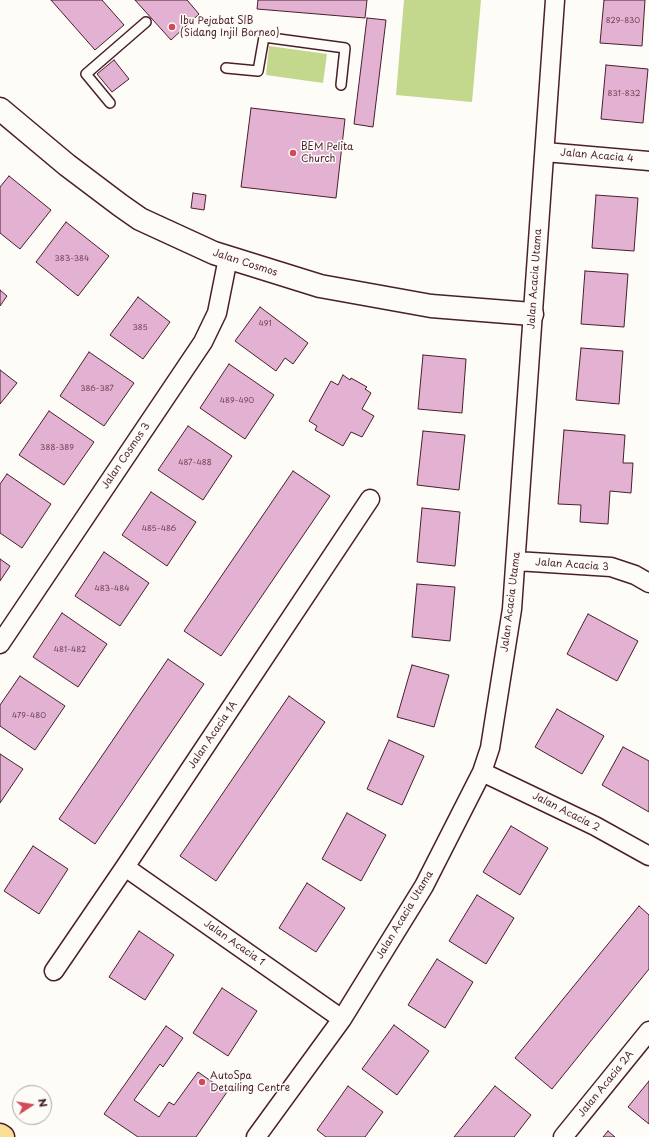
<!DOCTYPE html>
<html>
<head>
<meta charset="utf-8">
<style>
	body { margin:0 }
	#map { position:relative; width:649px; height:1137px; overflow:hidden; background:#fdfcf7; font-family:"Playpen Sans",sans-serif }
	canvas { display:block }
	.north { position:absolute; left:12px; top:1085px; width:40px; height:40px; box-sizing:border-box; background:#fdfcf7; border:1px solid #b5a4a5; border-radius:50%; rotate:78deg; font-size:11px; font-weight:700; line-height:16px; text-align:center; color:#4a1f2b }
	.north::after { content:''; display:block; margin:auto; width:14px; height:18px; background:#d1495b; clip-path:polygon(50% 0,100% 100%,50% 72%,0 100%) }
</style>
</head>
<body>
<div id="map">
<canvas width="649" height="1137"></canvas>
<div class="north">N</div>
</div>
<script>
const ctx = document.querySelector('canvas').getContext('2d');
ctx.lineJoin = 'round';
function fill(path, color) {
  ctx.fillStyle = color;
  ctx.fill(path, 'evenodd');
}
function poly(rows) {
  const path = new Path2D();
  for (const r of rows) {
    path.moveTo(r[0], r[1]);
    for (let i = 2; i < r.length; i += 2) path.lineTo(r[i], r[i + 1]);
  }
  return path;
}
function stroke(path, color, width, dash) {
  ctx.strokeStyle = color;
  ctx.lineWidth = width;
  ctx.lineCap = dash ? 'butt' : 'round';
  ctx.setLineDash(dash || []);
  ctx.stroke(path);
}
function drawText(font, color, halo, rows, align = 'center') {
  ctx.font = font + ' "Playpen Sans",sans-serif';
  ctx.lineWidth = 3;
  ctx.setLineDash([]);
  ctx.textBaseline = 'middle';
  ctx.strokeStyle = halo;
  ctx.fillStyle = color;
  for (const [text, x, y, turn = 0] of rows) {
    ctx.save();
    ctx.translate(x, y);
    ctx.rotate((+turn || 0) * Math.PI / 180);
    ctx.textAlign = isNaN(turn) ? turn : align;
    if (halo) ctx.strokeText(text, 0, 0);
    ctx.fillText(text, 0, 0);
    ctx.restore();
  }
}
fill(poly([
	[404,0,481,0,472,102,396,95],
	[269,46,327,54,323,83,266,75]
]), '#c3d88d');
const building = poly([
	[51,0,102,0,124,25,95,50,51,0],
	[135,0,187,0,199,14,171,40,135,0],
	[258,0,367,0,365,18,257,9,258,0],
	[604,0,645,0,642,46,600,43,604,0],
	[367,18,386,20,373,127,354,124,367,18],
	[114,60,129,79,112,92,97,74,114,60],
	[606,65,648,69,643,123,601,119,606,65],
	[251,108,345,119,336,198,241,187,251,108],
	[9,176,51,210,20,249,0,233,0,187,9,176],
	[193,193,206,195,204,210,191,208,193,193],
	[596,195,638,198,634,251,592,248,596,195],
	[66,222,109,256,78,296,36,262,66,222],
	[585,271,628,274,624,327,581,324,585,271],
	[0,290,7,296,0,306,0,290],
	[138,297,170,322,143,359,110,335,138,297],
	[260,307,308,343,293,364,285,358,276,371,235,341,260,307],
	[581,348,623,351,619,404,576,400,581,348],
	[89,352,134,383,104,426,60,396,89,352],
	[423,355,466,359,462,413,418,409,423,355],
	[229,364,274,395,245,439,200,408,229,364],
	[0,370,17,383,0,404,0,370],
	[343,375,350,380,351,378,367,387,365,389,371,393,362,409,374,416,362,437,351,432,343,446,315,430,317,426,309,421,331,381,338,385,343,375],
	[49,411,94,442,64,485,19,455,49,411],
	[188,426,232,456,203,500,158,470,188,426],
	[564,430,625,435,623,463,633,463,631,493,610,491,608,524,580,522,581,505,558,504,564,430],
	[423,431,465,435,459,490,417,485,423,431],
	[293,471,330,496,221,656,184,631,293,471],
	[7,474,51,504,22,548,0,533,0,484,7,474],
	[151,492,196,522,167,566,122,535,151,492],
	[422,508,460,512,455,566,417,562,422,508],
	[104,552,149,583,120,626,75,596,104,552],
	[0,559,10,566,0,581,0,559],
	[417,584,455,587,450,641,412,637,417,584],
	[62,613,107,644,78,687,33,657,62,613],
	[588,614,638,641,617,681,567,654,588,614],
	[168,659,204,684,95,844,59,819,168,659],
	[412,665,449,675,434,727,397,717,412,665],
	[20,676,65,706,35,750,0,726,0,705,20,676],
	[289,696,325,722,216,881,180,856,289,696],
	[557,709,604,736,582,774,535,747,557,709],
	[389,740,424,756,402,805,367,789,389,740],
	[623,747,649,761,649,812,602,785,623,747],
	[0,754,23,769,0,803,0,754],
	[347,813,386,835,361,881,322,859,347,813],
	[511,826,548,848,520,895,483,872,511,826],
	[33,846,68,869,39,914,4,891,33,846],
	[307,883,345,908,316,952,279,928,307,883],
	[477,895,514,918,486,964,449,941,477,895],
	[639,906,649,915,649,969,552,1089,515,1058,639,906],
	[139,931,174,955,145,1000,109,977,139,931],
	[437,959,473,982,445,1028,408,1005,437,959],
	[222,988,257,1011,228,1056,193,1033,222,988],
	[394,1025,429,1051,397,1095,362,1069,394,1025],
	[166,1026,183,1038,163,1067,160,1064,134,1100,159,1117,169,1102,174,1105,198,1072,227,1092,196,1137,138,1137,104,1114,166,1026],
	[649,1081,649,1124,628,1107,649,1081],
	[348,1086,383,1112,365,1137,326,1137,317,1130,348,1086],
	[495,1086,531,1115,514,1137,454,1137,495,1086],
	[608,1131,615,1137,603,1137,608,1131]
]);
fill(building, '#e3b2d2');
stroke(building, '#4a1f2b', 1);
const service = poly([
	[226,68,258,71,264,37,345,48,341,85],
	[110,103,86,74,146,22]
]);
const minor = poly([
	[545,152,649,161],
	[516,561,611,567,635,575,649,583],
	[0,644,203,342,217,313,228,258],
	[482,772,595,826,649,856],
	[125,867,342,1019],
	[54,971,125,867,370,499],
	[256,1137,342,1019,424,886,482,772,490,748,512,609,555,0],
	[563,1137,649,1031]
]);
const tertiary = poly([
	[0,109,67,165,120,205,140,219,214,253,320,286,431,306,532,314]
]);
const trunk = poly([
	[0,1135,3,1137]
]);
stroke(service, '#4a1f2b', 12);
stroke(minor, '#4a1f2b', 21);
stroke(tertiary, '#4a1f2b', 25);
stroke(trunk, '#4a1f2b', 25);
stroke(service, '#fdfcf7', 9);
stroke(minor, '#fdfcf7', 18);
stroke(tertiary, '#fdfcf7', 22);
stroke(trunk, '#f9df96', 22);
for (const [x, y, r, color] of [
	[172,27,4,"#d1495b"],
	[293,153,4,"#d1495b"],
	[202,1082,4,"#d1495b"]
]) {
  const dot = new Path2D();
  dot.arc(x, y, r, 0, 2 * Math.PI);
  ctx.fillStyle = color;
  ctx.fill(dot);
  stroke(dot, '#fdfcf7', 1.5);
}
drawText('8px', '#704455', null, [
	["829-830",623,21],
	["831-832",624,94],
	["383-384",72,259],
	["491",265,324],
	["385",140,328],
	["386-387",97,389],
	["489-490",237,401],
	["388-389",57,448],
	["487-488",195,463],
	["485-486",159,529],
	["483-484",112,589],
	["481-482",70,650],
	["479-480",29,716]
]);
drawText('10px', '#4a1f2b', '#fdfcf7', [
	["Ibu Pejabat SIB",180,21],
	["(Sidang Injil Borneo)",180,33],
	["BEM Pelita",301,147],
	["Church",301,159],
	["AutoSpa",210,1076],
	["Detailing Centre",210,1088]
], 'left');
drawText('10px', '#4a1f2b', '#fdfcf7', [
	["Jalan Acacia 4",597,156,5],
	["Jalan Cosmos",245,263,18],
	["Jalan Acacia Utama",535,279,-86],
	["Jalan Cosmos 3",126,456,-56],
	["Jalan Acacia 3",572,565,4],
	["Jalan Acacia Utama",511,602,-83],
	["Jalan Acacia 1A",213,735,-56],
	["Jalan Acacia 2",566,812,27],
	["Jalan Acacia Utama",405,915,-59],
	["Jalan Acacia 1",234,943,35],
	["Jalan Acacia 2A",606,1084,-51]
]);
</script>
</body>
</html>
